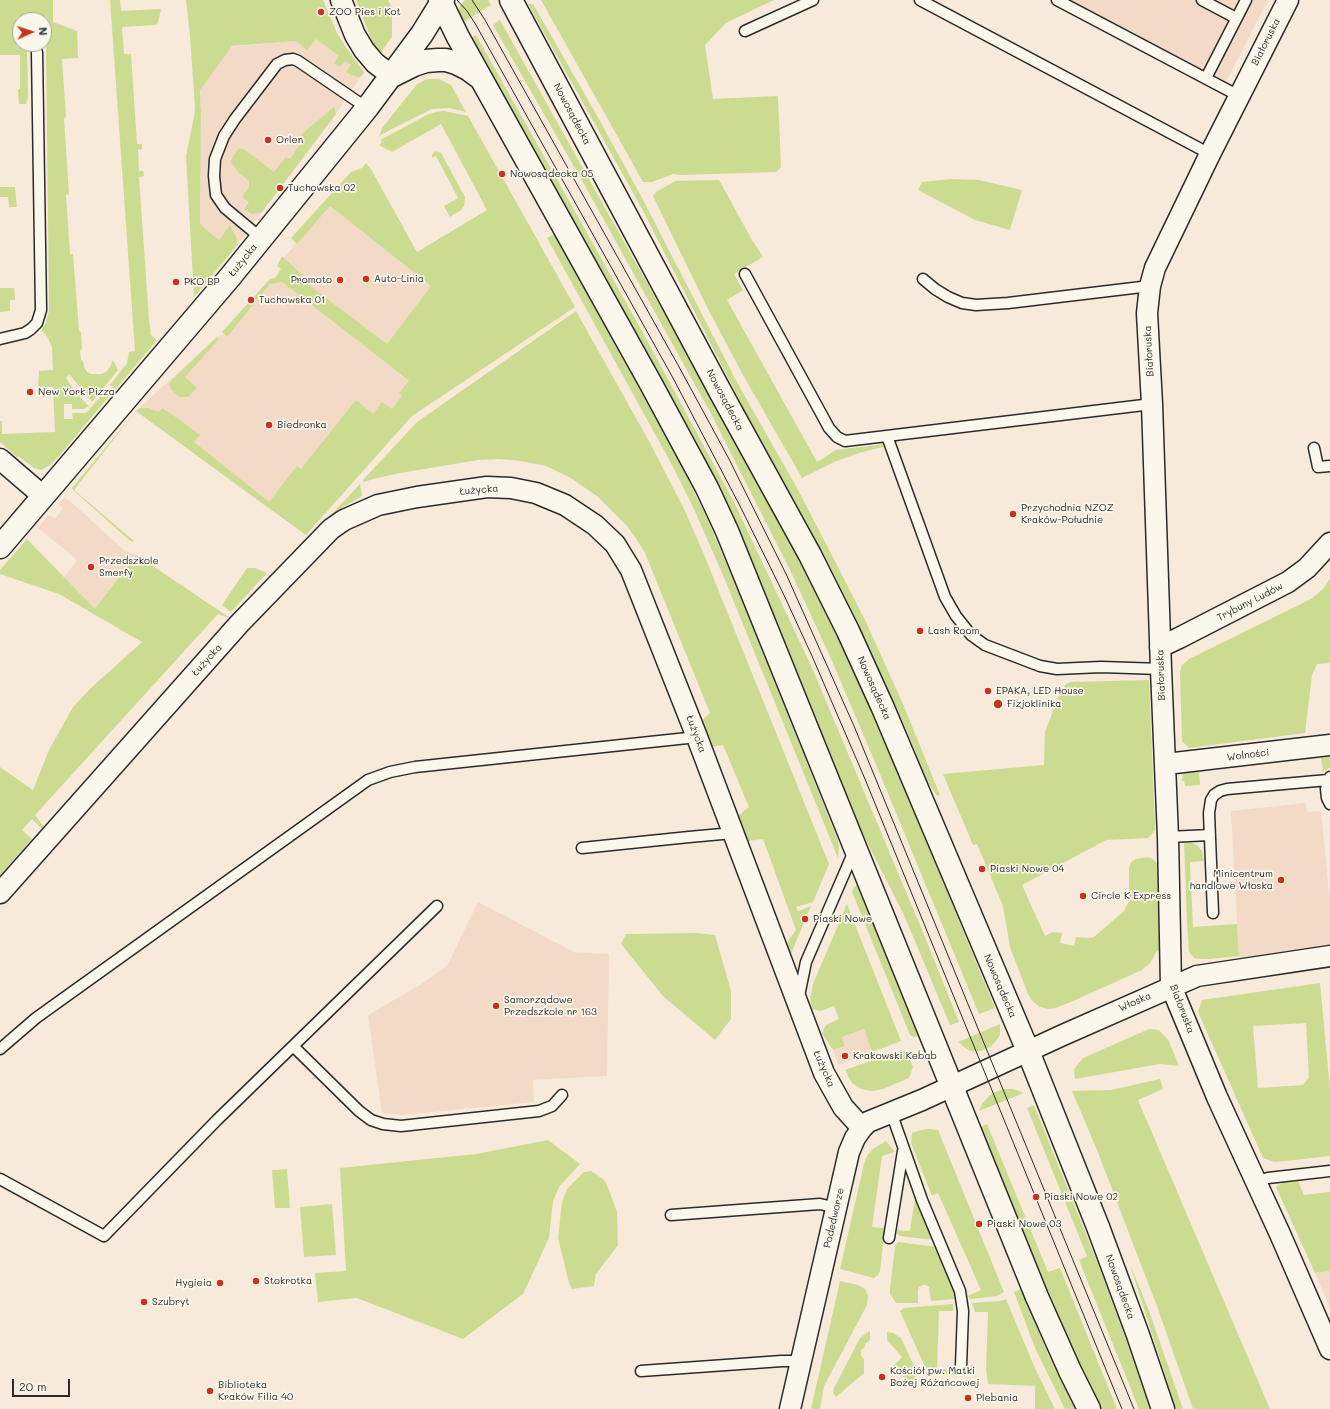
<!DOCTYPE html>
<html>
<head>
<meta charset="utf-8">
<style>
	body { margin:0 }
	#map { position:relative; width:1330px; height:1409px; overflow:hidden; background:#f7eadb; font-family:Mali,sans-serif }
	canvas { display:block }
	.north { position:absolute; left:12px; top:12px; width:40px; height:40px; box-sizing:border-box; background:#fbf7ec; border:1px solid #a8a59f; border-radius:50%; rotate:87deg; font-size:11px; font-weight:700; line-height:16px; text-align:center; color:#2b2b2b }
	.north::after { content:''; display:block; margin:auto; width:14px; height:18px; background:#c8321e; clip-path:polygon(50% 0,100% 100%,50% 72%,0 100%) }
	.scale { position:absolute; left:12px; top:1379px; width:58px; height:18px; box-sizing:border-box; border:2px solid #2b2b2b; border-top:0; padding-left:5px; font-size:12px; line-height:14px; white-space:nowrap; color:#2b2b2b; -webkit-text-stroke:3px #fbf7ec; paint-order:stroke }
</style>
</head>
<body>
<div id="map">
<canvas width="1330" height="1409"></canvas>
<div class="north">N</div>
<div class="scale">20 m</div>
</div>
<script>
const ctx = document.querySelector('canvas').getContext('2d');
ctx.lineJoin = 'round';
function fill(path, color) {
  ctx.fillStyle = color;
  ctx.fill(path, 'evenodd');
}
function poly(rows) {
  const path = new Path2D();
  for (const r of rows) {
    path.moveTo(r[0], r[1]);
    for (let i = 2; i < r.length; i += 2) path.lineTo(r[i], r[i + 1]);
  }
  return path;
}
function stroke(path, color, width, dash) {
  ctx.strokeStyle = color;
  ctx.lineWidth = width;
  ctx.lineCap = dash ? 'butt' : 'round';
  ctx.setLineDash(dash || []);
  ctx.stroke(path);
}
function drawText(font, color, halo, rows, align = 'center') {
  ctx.font = font + ' Mali,sans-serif';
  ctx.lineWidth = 3.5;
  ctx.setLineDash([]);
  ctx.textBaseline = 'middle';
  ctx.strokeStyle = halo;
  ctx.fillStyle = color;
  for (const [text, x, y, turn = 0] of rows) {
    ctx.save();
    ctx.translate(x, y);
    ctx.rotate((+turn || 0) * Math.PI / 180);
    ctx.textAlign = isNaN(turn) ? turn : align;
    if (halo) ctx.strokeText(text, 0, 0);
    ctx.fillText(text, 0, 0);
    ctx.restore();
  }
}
fill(poly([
	[1059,0,1268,0,1224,86],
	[316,39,364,72,336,114,235,248,237,243,230,226,219,240,200,224,201,112,199,50],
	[330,206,431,286,385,347,278,264],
	[282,282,412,384,399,412,272,511,136,411,217,337,223,334,227,337,270,284],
	[64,498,70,501,125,551,136,555,195,594,109,623,64,577,76,562,75,558,38,528,48,515,55,518,59,514,63,508,58,504],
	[1306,803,1307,812,1321,811,1330,901,1330,954,1246,965,1239,956,1231,811],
	[478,902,574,952,609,954,607,1076,533,1080,534,1102,402,1115,382,1113,368,1015,420,985,447,966],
	[864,1029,872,1052,839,1065,833,1050,845,1046,842,1037],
	[1330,1271,1330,1308,1315,1273]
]), '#f2dac7');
fill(poly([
	[0,0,53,0,53,22,77,31,78,58,62,59,66,117,64,118,69,194,66,195,70,254,73,254,79,331,81,332,82,349,80,350,81,360,83,361,84,367,87,372,91,374,101,374,106,372,110,367,113,360,118,370,92,402,70,375,67,376,66,378,77,394,89,406,84,409,72,409,72,404,64,404,64,419,73,419,72,413,85,413,88,411,107,389,112,393,60,455,50,465,41,470,34,468,18,456,17,457,0,442,0,421,2,421,2,434,55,432,53,387,38,387,39,371,37,371,53,370,52,347,47,336,41,330,46,323,49,310,46,46,27,46,28,97,26,104,19,104,18,89,20,89,20,55,0,55],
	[20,20,44,20,44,44,20,44],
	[110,0,120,0,121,11,161,9,158,23,155,25,122,27,124,54,131,54,137,144,142,144,142,149,138,150,139,171,143,171,144,176,139,177,149,320,151,335,157,340,115,390,110,385,127,363,129,352,135,351],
	[186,0,323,0,337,33,345,46,364,72,362,76,358,77,351,75,346,72,351,65,345,61,340,67,334,63,339,56,316,39,307,50,296,41,232,46,200,90,201,112,200,224,219,240,230,225,237,239,237,243,235,248,194,297,186,156,194,117,195,107,190,36],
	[356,0,388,0,392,7,392,37,381,52,376,50,374,47],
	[465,0,488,0,491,5,462,23,459,17,458,12,460,6],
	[541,0,774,0,726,23,705,45,713,99,778,96,781,167,776,172,682,175,673,174,652,182,643,182],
	[528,4,533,4,595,112,641,196,738,384,797,488,837,565,866,622,903,704,940,795,937,796,923,774,914,748,886,684,832,571,745,411,641,207],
	[500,20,760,485,837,632,872,710,995,1008,979,1014,875,762,829,654,790,570,709,410,584,184,493,25],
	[476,35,642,331,734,502,813,670,925,937,959,1022,950,1025,904,915,858,824,765,593,732,516,696,443,471,38],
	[427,79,439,79,451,85,466,112,449,108,432,109,382,134,379,137,382,128,417,84],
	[334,107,336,114,262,212,252,214,244,209,249,202,242,197,249,187,249,181,238,172,231,162,232,158,239,148,245,150,274,172,286,157,290,159,301,143,298,140,303,133],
	[444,111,468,116,575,307,412,416,306,535,136,411,74,490,134,541,132,542,129,540,73,490,72,488,136,411,141,408,149,408,159,412,162,408,173,415,200,435,194,442,269,502,297,466,301,469,356,400,373,414,382,402,392,409,402,396,399,393,409,381,282,282,270,284,227,337,222,332,270,279,275,278,281,269,277,266,282,256,303,276,305,282,387,344,431,286,330,206,297,244,291,238,351,172,362,168,366,163,372,171,417,252,487,210,441,124,392,152,379,145,382,142,380,140,429,114,436,112],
	[435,151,441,153,465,197,464,206,461,210,450,217,444,206,458,198,436,156,432,158,432,155],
	[951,179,979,180,1022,190,1010,230,975,220,918,190,922,182],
	[719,180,752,240,763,257,734,274,743,290,727,300,817,462,836,450,885,444,886,446,859,453,834,462,802,478,743,375,709,311,653,196,656,192,675,181],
	[0,187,15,187,17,207,9,207,8,197,0,197],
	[554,234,675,454,705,514,743,602,838,841,839,848,838,858,725,580,694,509,671,463,547,238],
	[0,288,14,288,15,300,10,300,10,311,0,312],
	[576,311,650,443,684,509,703,552,829,864,813,902,796,907,798,911,811,906,790,956,786,944,796,930,763,839,748,841,738,816,749,807,723,745,710,747,700,722,710,713,645,553,639,543,627,526,598,497,571,478,546,466,521,461,499,459,478,460,400,473,373,479,364,482,363,480,417,422],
	[217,337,219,339,185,377,197,388,188,397,179,397,171,389,169,384,173,379],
	[360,484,362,496,343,507,327,519],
	[27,539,95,609,136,555,230,618,218,614,35,815,44,827,42,829,32,819,22,830,32,839,0,875,0,767,33,790,49,750,73,707,92,687,142,642,59,594,0,574,0,570],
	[247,568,255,568,267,573,231,612,222,605],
	[1330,579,1330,663,1317,664,1312,675,1305,733,1189,748,1182,741,1180,672,1182,665,1189,659,1311,599,1323,589],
	[1149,680,1155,824,1155,830,1152,834,1148,838,1106,840,1022,885,1045,936,1053,932,1062,933,1060,943,1074,946,1076,937,1089,938,1094,937,1124,911,1129,901,1129,868,1131,862,1136,859,1149,857,1153,859,1157,863,1158,869,1161,950,1157,951,1150,963,1142,970,1073,1001,1056,1008,1049,1009,1040,1007,1033,1002,1028,994,1010,947,1003,906,977,844,973,845,943,774,1044,765,1045,732,1061,690,1066,684,1071,682],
	[1330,751,1330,767,1323,772,1321,758,1199,770,1200,785,1185,786,1184,781,1182,781,1183,771],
	[1184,843,1192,843,1198,846,1202,851,1204,861,1190,862,1193,927,1237,924,1239,956,1209,959,1200,959,1194,958,1189,952,1187,922],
	[857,885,918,1036,914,1037,910,1035,852,892,854,887],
	[847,904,901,1041,872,1052,864,1029,842,1037,845,1046,833,1050,822,1033,826,1025,839,1019,834,1006,821,1011,812,1009,810,1000,813,984],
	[696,933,715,935,731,991,731,1019,715,1040,663,996,621,944,626,934],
	[1320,983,1330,1089,1330,1156,1275,1162,1263,1158,1198,1012,1202,1000],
	[1306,1023,1309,1078,1303,1085,1258,1088,1253,1026],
	[1000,1024,1000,1035,996,1041,990,1047,981,1051,970,1051,964,1047,958,1042],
	[1149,1029,1159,1030,1169,1041,1179,1066,1160,1064,1075,1079,1074,1069,1083,1058],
	[902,1050,906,1051,913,1067,909,1078,883,1089,872,1091,861,1089,852,1083,845,1070],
	[1160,1079,1163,1089,1138,1100,1270,1409,1193,1409,1158,1309,1097,1150,1072,1091,1111,1090],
	[1003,1089,1013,1089,1024,1093,979,1111,982,1104,987,1098,993,1093],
	[1034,1105,1100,1269,1123,1331,1150,1409,1139,1409,1079,1260,1087,1256,1027,1108],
	[987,1124,1048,1272,1060,1268,1117,1409,1100,1409,1071,1349,981,1127],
	[929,1129,938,1130,973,1216,1004,1292,997,1296,970,1299,968,1296,981,1290,938,1193,932,1196,911,1143,912,1133,921,1130],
	[548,1140,580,1164,559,1187,553,1201,549,1238,523,1294,463,1339,357,1298,318,1302,315,1273,346,1271,340,1168,476,1154],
	[886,1141,895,1152,882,1156,872,1227,885,1228,880,1271,878,1275,874,1278,840,1269,864,1164,867,1156,873,1149],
	[287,1169,290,1208,275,1208,272,1170],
	[591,1171,603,1179,607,1185,617,1212,618,1245,596,1274,594,1286,572,1289,569,1283,558,1238,562,1202,567,1189,584,1172],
	[1298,1181,1304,1195,1330,1192,1330,1271,1315,1273,1276,1187,1282,1183],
	[915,1198,934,1240,900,1236,897,1234,897,1230,910,1231],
	[332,1204,336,1255,304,1257,300,1207],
	[898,1242,937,1247,954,1287,954,1299,931,1301,929,1287,926,1285,923,1285,919,1287,918,1291,918,1303,896,1303,890,1294,890,1289,895,1246],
	[1130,1265,1148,1308,1183,1409,1176,1409],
	[840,1281,858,1285,865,1289,868,1295,867,1305,824,1386,820,1409,811,1409],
	[1021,1289,1048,1354,1075,1409,1065,1409,1035,1348,1014,1292],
	[1006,1299,1034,1366,1055,1409,1035,1409,1035,1386,988,1384,986,1370,988,1312,975,1312,972,1303,1000,1301],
	[953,1304,953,1311,939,1311,937,1369,957,1370,962,1375,931,1374,931,1373,926,1369,900,1311,904,1308],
	[870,1331,870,1340,865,1344,865,1347,861,1350,861,1356,864,1359,864,1373,836,1397,833,1393,834,1388,860,1338,865,1334],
	[887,1332,893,1333,901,1338,916,1370,915,1386,912,1386,893,1366,902,1357,887,1340]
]), '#cbdc91');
const lane = poly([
	[920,0,1210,154],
	[1057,0,1239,96],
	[1202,0,1236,18],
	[745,31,813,0],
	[1206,78,1246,0],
	[261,238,225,208,216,195,214,176,215,159,224,136,235,119,277,64,285,60,293,59,298,61,367,108],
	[745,274,829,428,837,437,845,441,1152,404],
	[923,279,935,289,948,297,962,303,976,305,1008,303,1150,286],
	[0,339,25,333,31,329,37,323,41,310,37,52],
	[887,436,945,597,956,616,971,635,985,645,1040,666,1057,669,1101,667,1161,669],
	[1314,448,1318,467,1330,466],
	[1330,777,1326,789,1327,798,1330,804],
	[1168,837,1210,835],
	[582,848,689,837,733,833],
	[1213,913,1209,813,1211,800,1214,795,1220,791,1227,789,1328,780],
	[799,996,806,962,854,851],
	[294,1047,359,1111,371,1120,383,1124,401,1126,539,1111,552,1106,562,1095],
	[0,1049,36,1018,82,985,368,780,390,772,415,767,697,737],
	[891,1112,922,1200,960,1291,963,1311,961,1366],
	[0,1179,104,1236,217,1120,437,906],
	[1256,1181,1268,1178,1330,1171],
	[671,1215,820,1204,837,1208],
	[889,1238,903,1151],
	[641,1371,782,1361,800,1361]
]);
const street = poly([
	[341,0,355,35,364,50,375,63,392,76],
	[1288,0,1210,154,1155,268,1150,286,1147,313,1152,404,1161,669,1168,837,1171,986,1217,1097,1280,1234,1330,1349],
	[0,459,43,496],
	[1160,647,1179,638,1288,582,1307,568,1330,543],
	[1166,764,1330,745],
	[0,893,239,624,331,529,344,520,378,505,417,497,487,487,511,488,536,493,565,505,595,525,615,544,631,570,697,737,824,1073,843,1107,862,1128],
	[790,1409,849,1152,855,1138,862,1128,868,1122,922,1100,1063,1035,1197,976,1330,956]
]);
const secondary = poly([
	[440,0,458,37,651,384,707,488,727,531,1037,1297,1070,1371,1089,1409],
	[511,0,721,393,810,555,848,631,883,708,1028,1051,1098,1227,1138,1335,1163,1409],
	[392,76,414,65,426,61,438,60,446,60,456,63,468,69,480,78],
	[0,547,230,277,367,108,422,34,443,0]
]);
stroke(lane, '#2b2b2b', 13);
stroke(street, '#2b2b2b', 23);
stroke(secondary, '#2b2b2b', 25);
stroke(lane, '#fbf7ec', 10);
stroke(street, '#fbf7ec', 20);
stroke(secondary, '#fbf7ec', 22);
stroke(poly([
	[457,0,467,11,476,25,673,378,740,506,783,593,812,656,865,779,1122,1409],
	[472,0,485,20,678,365,729,459,787,576,854,726,1134,1409]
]), '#2b2b2b', 1);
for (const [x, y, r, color] of [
	[321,12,4,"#c8321e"],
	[268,140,4,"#c8321e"],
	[502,174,4,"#c8321e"],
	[280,188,4,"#c8321e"],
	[366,279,4,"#c8321e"],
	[340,280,4,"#c8321e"],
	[176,282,4,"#c8321e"],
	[251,300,4,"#c8321e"],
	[30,392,4,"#c8321e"],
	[269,425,4,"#c8321e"],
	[1013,514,4,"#c8321e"],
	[91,567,4,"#c8321e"],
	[920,631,4,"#c8321e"],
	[988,691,4,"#c8321e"],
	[998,704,5,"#c8321e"],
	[982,869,4,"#c8321e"],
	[1281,880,4,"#c8321e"],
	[1083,896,4,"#c8321e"],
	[805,919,4,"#c8321e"],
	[496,1006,4,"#c8321e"],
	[845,1056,4,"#c8321e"],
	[1036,1197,4,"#c8321e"],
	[979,1224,4,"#c8321e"],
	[256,1281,4,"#c8321e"],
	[220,1283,4,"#c8321e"],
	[144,1302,4,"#c8321e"],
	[882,1377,4,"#c8321e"],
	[210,1391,4,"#c8321e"],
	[968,1398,4,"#c8321e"]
]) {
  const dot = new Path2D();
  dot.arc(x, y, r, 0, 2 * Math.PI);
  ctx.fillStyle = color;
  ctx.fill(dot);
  stroke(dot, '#fbf7ec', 1.5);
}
drawText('10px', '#2b2b2b', '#fbf7ec', [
	["ZOO Pies i Kot",329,12],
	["Orlen",276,140],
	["Nowosądecka 05",510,174],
	["Tuchowska 02",288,188],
	["Auto-Linia",374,279],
	["Promoto",332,280,"right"],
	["PKO BP",184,282],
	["Tuchowska 01",259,300],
	["New York Pizza",38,392],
	["Biedronka",277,425],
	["Przychodnia NZOZ",1021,508],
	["Kraków-Południe",1021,520],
	["Przedszkole",99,561],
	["Smerfy",99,573],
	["Lash Room",928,631],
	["EPAKA, LED House",996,691],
	["Fizjoklinika",1007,704],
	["Piaski Nowe 04",990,869],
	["Minicentrum",1273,874,"right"],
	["handlowe Włoska",1273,886,"right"],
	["Circle K Express",1091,896],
	["Piaski Nowe",813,919],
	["Samorządowe",504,1000],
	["Przedszkole nr 163",504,1012],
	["Krakowski Kebab",853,1056],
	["Piaski Nowe 02",1044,1197],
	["Piaski Nowe 03",987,1224],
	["Stokrotka",264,1281],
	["Hygieia",212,1283,"right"],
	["Szubryt",152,1302],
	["Kościół pw. Matki",890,1371],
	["Bożej Różańcowej",890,1383],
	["Biblioteka",218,1385],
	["Kraków Filia 40",218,1397],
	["Plebania",976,1398]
], 'left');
drawText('10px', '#2b2b2b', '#fbf7ec', [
	["Białoruska",1266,42,-63],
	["Nowosądecka",572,114,62],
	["Łużycka",243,260,-51],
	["Białoruska",1149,351,-93],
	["Nowosądecka",725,400,62],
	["Łużycka",479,490,-5],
	["Trybuny Ludów",1250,602,-27],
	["Łużycka",207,660,-48],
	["Białoruska",1161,675,-92],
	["Nowosądecka",874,688,66],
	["Łużycka",696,734,69],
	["Wolności",1248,755,-7],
	["Nowosądecka",1000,986,67],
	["Włoska",1135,1002,-24],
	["Białoruska",1182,1009,69],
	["Łużycka",824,1069,66],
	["Podedworze",834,1218,-77],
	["Nowosądecka",1120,1287,70]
]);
</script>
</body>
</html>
